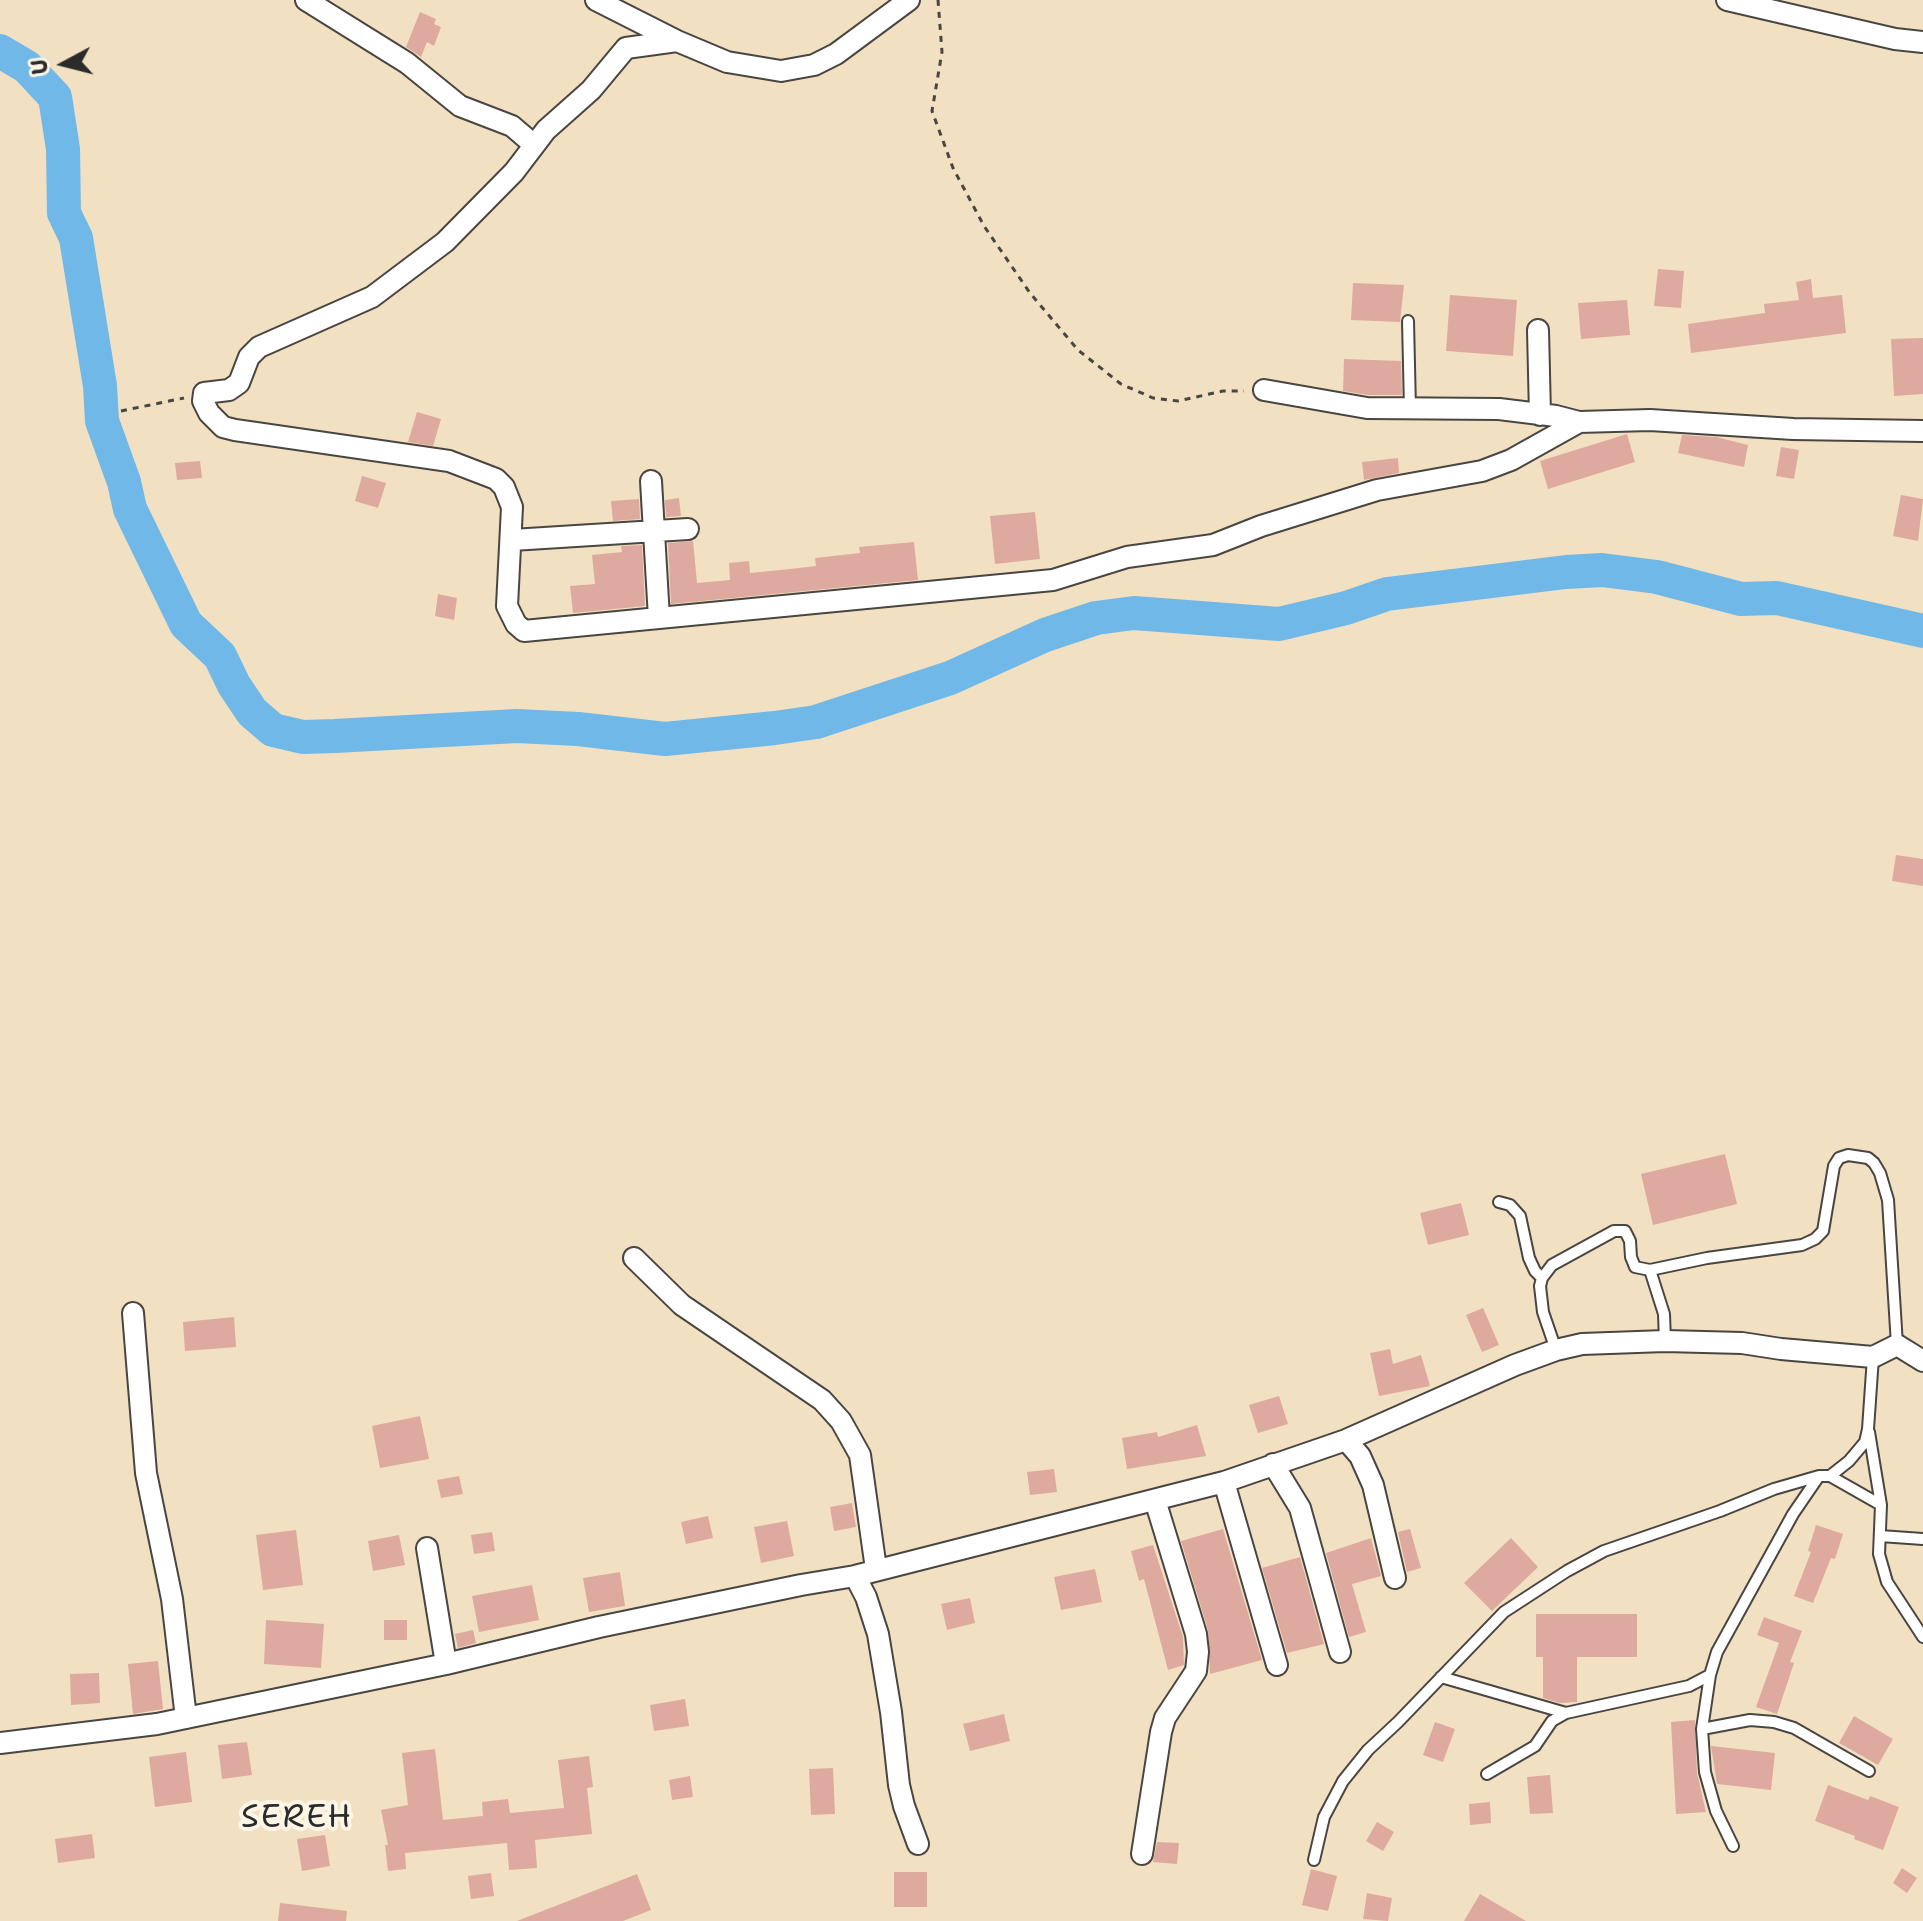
<!DOCTYPE html>
<html>
<head>
<meta charset="utf-8">
<style>
	body { margin:0 }
	#map { position:relative; width:1923px; height:1921px; overflow:hidden; background:#f2e0c2; font-family:"Shantell Sans",sans-serif }
	canvas { display:block }
	.north { position:absolute; left:24px; top:24px; width:80px; height:80px; -webkit-text-stroke:6px #fcf5e5; paint-order:stroke; rotate:263deg; font-size:22px; font-weight:700; line-height:32px; text-align:center; color:#2b2b2b }
	.north::after { content:''; display:block; margin:auto; width:28px; height:36px; background:#2b2b2b; clip-path:polygon(50% 0,100% 100%,50% 72%,0 100%) }
</style>
</head>
<body>
<div id="map">
<canvas width="1923" height="1921"></canvas>
<div class="north">U</div>
</div>
<script>
const ctx = document.querySelector('canvas').getContext('2d');
ctx.lineJoin = 'round';
function poly(rows) {
  const path = new Path2D();
  for (const r of rows) {
    path.moveTo(r[0], r[1]);
    for (let i = 2; i < r.length; i += 2) path.lineTo(r[i], r[i + 1]);
  }
  return path;
}
function stroke(path, color, width, dash) {
  ctx.strokeStyle = color;
  ctx.lineWidth = width;
  ctx.lineCap = dash ? 'butt' : 'round';
  ctx.setLineDash(dash || []);
  ctx.stroke(path);
}
function fill(path, color) {
  ctx.fillStyle = color;
  ctx.fill(path, 'evenodd');
}
function drawText(font, color, halo, rows, align = 'center') {
  ctx.font = font + ' "Shantell Sans",sans-serif';
  ctx.lineWidth = 8;
  ctx.setLineDash([]);
  ctx.textBaseline = 'middle';
  ctx.strokeStyle = halo;
  ctx.fillStyle = color;
  for (const [text, x, y, turn = 0] of rows) {
    ctx.save();
    ctx.translate(x, y);
    ctx.rotate((+turn || 0) * Math.PI / 180);
    ctx.textAlign = isNaN(turn) ? turn : align;
    if (halo) ctx.strokeText(text, 0, 0);
    ctx.fillText(text, 0, 0);
    ctx.restore();
  }
}
stroke(poly([
	[0,51,27,67,55,97,63,149,64,213,76,238,100,386,102,421,124,482,130,509,186,624,220,656,234,685,252,712,273,730,303,737,335,736,517,726,578,729,665,739,775,728,816,722,950,678,1045,635,1096,618,1134,613,1279,624,1346,608,1387,594,1566,572,1602,570,1657,577,1741,599,1777,598,1923,631]
]), '#70b8e7', 34);
fill(poly([
	[420,12,436,19,434,24,441,27,434,46,427,42,421,57,406,47],
	[1658,269,1684,271,1681,308,1654,306],
	[1811,279,1813,298,1842,295,1846,333,1691,353,1688,324,1765,313,1764,304,1799,300,1796,282],
	[1353,283,1404,285,1400,322,1351,320],
	[1450,295,1517,300,1513,356,1446,351],
	[1627,300,1630,335,1581,339,1578,303],
	[1923,338,1923,394,1894,396,1891,339],
	[1344,359,1401,361,1402,395,1368,395,1343,391],
	[417,412,441,419,433,446,408,442],
	[1627,434,1635,462,1548,489,1540,461],
	[1682,435,1716,437,1748,445,1744,467,1678,453],
	[1781,447,1799,450,1794,479,1776,476],
	[1398,458,1399,473,1364,480,1362,462],
	[200,461,202,478,177,480,175,463],
	[362,476,386,483,378,508,355,501],
	[1901,495,1923,499,1918,541,1893,536],
	[679,498,681,516,666,517,665,500],
	[639,499,640,519,613,521,611,501],
	[1035,512,1040,559,995,564,990,516],
	[693,541,697,583,730,580,729,563,749,561,750,573,790,569,816,566,815,558,860,553,859,547,914,542,918,580,671,604,668,543],
	[642,545,645,606,573,613,570,586,595,584,592,555,622,552,621,546],
	[438,594,457,598,454,620,435,616],
	[1896,855,1923,859,1923,886,1892,881],
	[1725,1154,1737,1204,1653,1225,1641,1174],
	[1461,1203,1469,1235,1428,1245,1420,1213],
	[1483,1308,1499,1345,1482,1352,1466,1315],
	[234,1317,236,1347,185,1351,183,1322],
	[1390,1349,1393,1364,1421,1355,1430,1386,1379,1396,1370,1353],
	[1279,1396,1288,1424,1258,1433,1249,1405],
	[420,1416,429,1459,380,1468,372,1426],
	[1197,1425,1206,1456,1127,1469,1122,1438,1157,1432,1158,1437],
	[1054,1469,1057,1492,1030,1495,1027,1472],
	[459,1476,463,1494,441,1498,437,1480],
	[852,1503,856,1527,834,1531,830,1507],
	[708,1516,713,1538,686,1544,681,1522],
	[787,1521,794,1556,761,1563,754,1527],
	[1816,1525,1843,1534,1835,1559,1831,1558,1813,1603,1794,1596,1811,1552,1808,1551],
	[1223,1529,1262,1660,1210,1674,1208,1630,1181,1541],
	[1410,1529,1421,1568,1407,1572,1398,1532],
	[296,1530,303,1585,263,1590,256,1535],
	[492,1532,495,1551,474,1554,471,1535],
	[399,1535,405,1565,373,1571,368,1541],
	[1371,1538,1381,1576,1352,1584,1366,1632,1349,1637,1326,1553],
	[1511,1538,1538,1567,1492,1611,1464,1583],
	[1153,1545,1183,1637,1184,1665,1168,1670,1144,1579,1139,1581,1131,1551],
	[1300,1557,1324,1644,1287,1653,1262,1568],
	[1095,1569,1102,1602,1061,1610,1054,1577],
	[620,1572,625,1606,589,1612,583,1578],
	[532,1585,539,1620,479,1632,472,1596],
	[970,1598,975,1623,947,1630,941,1604],
	[1536,1614,1637,1614,1637,1657,1577,1657,1577,1702,1560,1703,1543,1698,1543,1657,1536,1657],
	[1764,1617,1802,1631,1790,1662,1794,1663,1777,1714,1756,1707,1779,1643,1757,1635],
	[266,1620,324,1624,321,1668,264,1664],
	[384,1620,407,1620,407,1640,384,1640],
	[473,1630,476,1643,458,1648,455,1634],
	[158,1661,163,1709,133,1714,128,1664],
	[99,1673,100,1703,71,1705,70,1674],
	[685,1699,689,1726,654,1731,650,1705],
	[1004,1714,1010,1741,970,1751,963,1724],
	[1854,1716,1893,1739,1878,1765,1839,1743],
	[1695,1720,1697,1773,1706,1812,1676,1814,1671,1722],
	[1435,1722,1455,1729,1443,1762,1423,1755],
	[247,1742,252,1775,222,1779,218,1745],
	[1711,1746,1775,1753,1771,1790,1717,1784],
	[435,1749,443,1820,483,1816,482,1802,508,1799,510,1813,564,1808,558,1760,589,1756,593,1787,587,1788,592,1834,535,1840,537,1868,509,1870,507,1843,405,1853,406,1869,388,1871,385,1845,388,1845,381,1810,408,1805,402,1753],
	[186,1752,192,1802,155,1807,149,1757],
	[833,1768,835,1814,811,1815,809,1769],
	[1550,1775,1553,1813,1530,1814,1527,1777],
	[690,1776,693,1797,672,1800,669,1780],
	[1828,1785,1868,1800,1870,1796,1899,1807,1883,1850,1854,1839,1855,1836,1815,1821],
	[1490,1802,1491,1823,1470,1825,1469,1804],
	[1377,1822,1394,1832,1383,1851,1366,1841],
	[92,1834,95,1858,58,1863,55,1839],
	[325,1835,330,1866,302,1871,297,1839],
	[1157,1842,1179,1843,1177,1864,1153,1862],
	[1902,1868,1917,1878,1907,1893,1893,1883],
	[1311,1869,1337,1876,1328,1911,1302,1905],
	[894,1872,927,1872,927,1907,894,1907],
	[491,1873,494,1896,471,1899,468,1876],
	[637,1874,651,1910,623,1921,517,1921],
	[1367,1893,1392,1898,1388,1921,1363,1919],
	[1480,1894,1526,1921,1464,1921],
	[280,1903,347,1911,346,1921,278,1921]
]), '#deaa9f');
const lane = poly([
	[1408,321,1410,409],
	[1499,1202,1510,1205,1520,1216,1529,1258,1535,1271,1542,1278],
	[1650,1270,1664,1314,1665,1341],
	[1556,1350,1543,1312,1540,1286,1542,1278,1552,1265,1614,1231,1625,1231,1630,1241,1631,1257,1635,1267,1650,1270,1707,1258,1802,1245,1815,1239,1823,1231,1834,1166,1839,1158,1848,1155,1868,1158,1874,1163,1880,1173,1888,1200,1897,1345],
	[1869,1432,1881,1505,1879,1554,1887,1582,1923,1637],
	[1830,1476,1881,1505],
	[1880,1536,1923,1539],
	[1441,1677,1566,1713],
	[1702,1729,1750,1720,1774,1722,1794,1728,1869,1771],
	[1487,1774,1535,1746,1552,1721,1566,1713,1689,1686,1710,1675],
	[1733,1846,1716,1811,1705,1772,1702,1729,1710,1675,1717,1652,1793,1514,1819,1476,1830,1476,1849,1461,1865,1442,1868,1429,1873,1357],
	[1314,1860,1324,1817,1343,1781,1368,1750,1398,1722,1504,1612,1567,1571,1604,1551,1720,1511,1774,1489,1819,1476]
]);
const street = poly([
	[306,0,407,63,460,106,512,126,533,144],
	[596,0,677,41,727,62,781,71,814,65,836,54,909,0],
	[1727,0,1895,39,1923,42],
	[677,41,626,48,591,90,546,130,514,172,445,242,372,297,259,347,249,357,239,383,229,390,204,393,203,401,209,413,223,427,235,430,449,461,496,479,504,487,512,507,507,606,516,624,524,631,1053,580,1127,557,1213,545,1261,526,1377,490,1482,471,1511,460,1579,422,1650,420,1793,429,1923,431],
	[1538,330,1540,415],
	[1264,390,1367,408,1499,409,1556,416,1579,422],
	[651,481,659,618],
	[512,540,688,529],
	[634,1258,682,1305,822,1400,841,1421,860,1455,876,1569],
	[133,1313,146,1473,172,1599,186,1718],
	[1346,1440,1360,1456,1373,1485,1395,1578],
	[1273,1464,1300,1508,1340,1652],
	[1224,1482,1277,1665],
	[427,1548,446,1664],
	[855,1576,866,1597,878,1634,891,1712,899,1785,904,1806,918,1844],
	[0,1743,157,1724,446,1664,599,1627,801,1585,855,1576,1224,1482,1346,1440,1515,1365,1556,1350,1582,1344,1665,1341,1742,1343,1781,1349,1873,1357,1897,1345,1923,1361],
	[1142,1854,1161,1732,1165,1718,1196,1671,1198,1652,1196,1634,1155,1500]
]);
stroke(lane, '#494642', 14);
stroke(street, '#494642', 24);
stroke(poly([
	[938,0,942,52,932,111,953,168,984,226,1030,293,1078,350,1121,384,1153,398,1178,401,1223,391,1244,391],
	[121,411,184,398]
]), '#494642', 3, [6, 6]);
stroke(lane, '#fff', 10);
stroke(street, '#fff', 20);
ctx.letterSpacing = '2px';
drawText('32px', '#2b2b2b', '#fcf5e5', [
	["SEREH",297,1819]
]);
ctx.letterSpacing = '0px';
</script>
</body>
</html>
